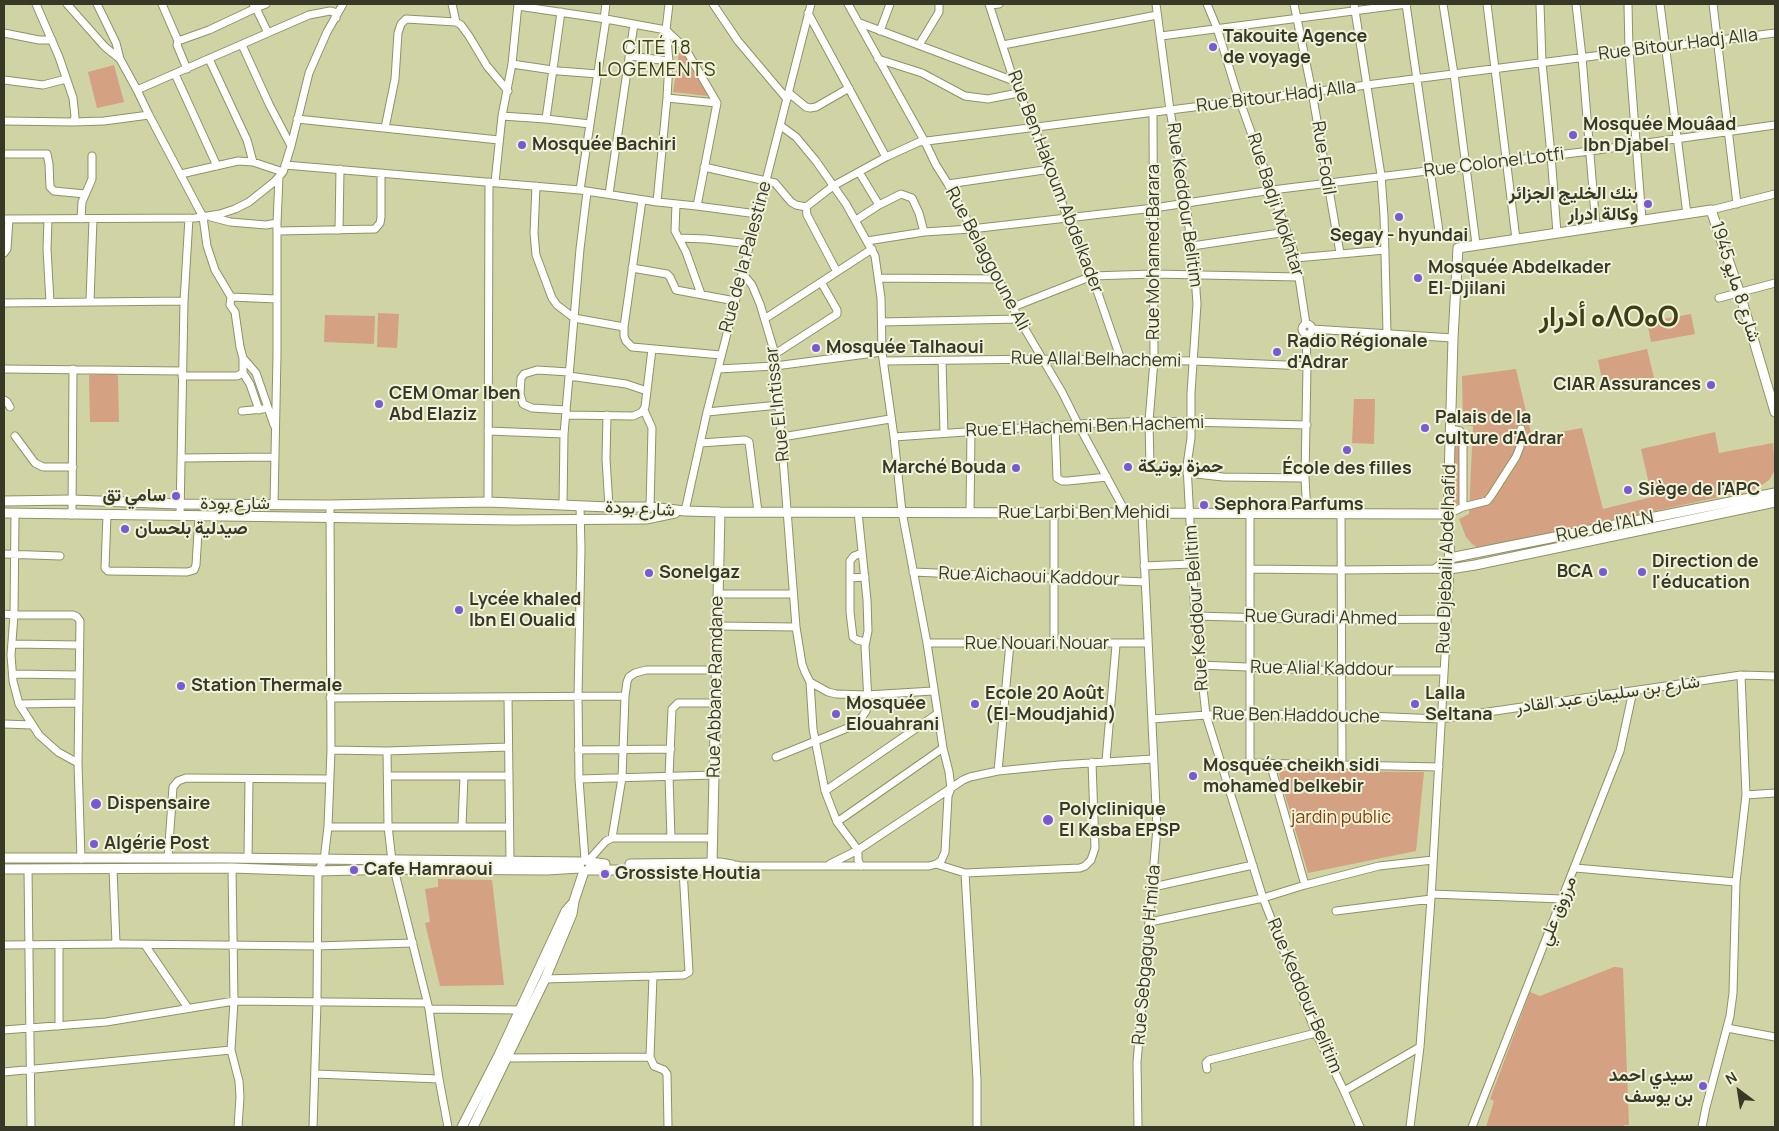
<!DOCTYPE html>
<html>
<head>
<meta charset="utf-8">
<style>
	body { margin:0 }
	#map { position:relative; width:1779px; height:1131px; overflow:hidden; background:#d0d3a4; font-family:Manrope,sans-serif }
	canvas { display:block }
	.frame { position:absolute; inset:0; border:5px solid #373825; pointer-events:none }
	.north { position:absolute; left:1714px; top:1066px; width:50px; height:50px; -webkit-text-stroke:4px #f0f2da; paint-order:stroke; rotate:329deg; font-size:14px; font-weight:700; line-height:20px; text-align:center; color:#373825 }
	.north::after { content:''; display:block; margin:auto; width:18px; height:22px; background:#373825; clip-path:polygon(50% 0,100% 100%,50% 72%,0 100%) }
</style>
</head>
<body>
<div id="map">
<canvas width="1779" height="1131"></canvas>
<div class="frame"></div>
<div class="north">N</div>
</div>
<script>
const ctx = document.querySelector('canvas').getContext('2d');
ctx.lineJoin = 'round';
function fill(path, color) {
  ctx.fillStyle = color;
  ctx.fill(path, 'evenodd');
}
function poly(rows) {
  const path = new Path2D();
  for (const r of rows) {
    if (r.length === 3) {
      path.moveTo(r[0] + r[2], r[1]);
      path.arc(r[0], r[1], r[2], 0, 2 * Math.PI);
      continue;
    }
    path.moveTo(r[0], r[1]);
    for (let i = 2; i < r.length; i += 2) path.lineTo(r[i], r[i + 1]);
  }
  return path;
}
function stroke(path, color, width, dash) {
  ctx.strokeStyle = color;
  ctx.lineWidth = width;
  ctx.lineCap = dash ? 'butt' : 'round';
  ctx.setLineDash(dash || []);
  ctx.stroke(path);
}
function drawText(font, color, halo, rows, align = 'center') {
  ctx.font = font + ' Manrope,Vazirmatn,"Noto Sans Tifinagh",sans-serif';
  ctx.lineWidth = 4;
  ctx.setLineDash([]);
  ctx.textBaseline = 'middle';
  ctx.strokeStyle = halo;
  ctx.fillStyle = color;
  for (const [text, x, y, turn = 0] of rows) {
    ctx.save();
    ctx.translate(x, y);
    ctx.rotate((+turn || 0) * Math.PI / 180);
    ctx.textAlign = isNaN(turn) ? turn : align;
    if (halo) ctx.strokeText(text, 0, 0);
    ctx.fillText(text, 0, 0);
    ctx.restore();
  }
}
fill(poly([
	[679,53,686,54,708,96,673,92],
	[114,65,124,102,97,108,88,72],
	[378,313,399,314,397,348,377,347],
	[1691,314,1695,334,1651,342,1648,326,1651,321],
	[325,315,375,316,374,344,324,342],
	[1647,349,1654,378,1604,389,1598,360],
	[1516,369,1532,437,1582,428,1603,509,1652,497,1641,449,1715,432,1719,453,1773,443,1775,470,1769,480,1756,489,1480,549,1472,544,1466,537,1459,519,1469,514,1473,426,1463,425,1462,376],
	[114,374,118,376,119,422,90,422,89,375],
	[1354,399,1375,399,1374,444,1352,443],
	[1455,434,1461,434,1459,504,1453,504],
	[1278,771,1424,772,1416,851,1308,873],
	[438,879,492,880,504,985,440,986,425,923,430,922,425,889,438,887],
	[1614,967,1623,968,1629,1125,1624,1125,1624,1127,1486,1127,1494,1101,1490,1099,1530,992,1540,996]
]), '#d4a183');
const minor = poly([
	[67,4,105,47,120,59],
	[97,4,116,43,120,59,137,90],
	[162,4,178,41],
	[266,4,256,8,268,33],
	[452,4,456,22],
	[713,4,738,41,787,99],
	[848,4,925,142,936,165,948,184,1019,319,1062,392,1078,424,1126,513],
	[989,4,1014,81,1051,169,1067,218,1092,276,1121,360],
	[1156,4,1170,110,1186,203,1195,276,1197,304,1191,393,1191,438,1187,465,1195,616,1206,715,1263,898,1316,1033,1344,1091,1360,1127],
	[1207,4,1217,28,1237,93,1296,258,1306,324],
	[1294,4,1312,92,1340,253],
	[1354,4,1381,175,1384,216,1387,333],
	[1406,4,1440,238],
	[1443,4,1454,74,1476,244],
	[1487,4,1516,239],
	[1540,4,1542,62,1551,155,1557,233],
	[1576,4,1582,57,1596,227],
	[1628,4,1629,51,1642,220],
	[1660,4,1687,214],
	[1713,4,1737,204],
	[990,5,999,4],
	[518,6,606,19,580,190],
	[808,13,886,157],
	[604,19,606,4],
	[606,19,666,30,685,48,717,103,697,206],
	[860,23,1014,81],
	[880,31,890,4],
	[4,33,39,40,52,40],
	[1161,36,1407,4],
	[242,45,269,104,291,146],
	[919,45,939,12,939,4],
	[1003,45,1157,15],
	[630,56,669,61],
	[209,59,247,140,253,162],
	[878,59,922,73,965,96,988,99,1018,93],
	[512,64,559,71,598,74],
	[187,69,177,45,178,41,209,30,256,8,253,4],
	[175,74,217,166],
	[4,80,43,85,66,79],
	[789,93,806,107,810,108,816,107,849,88],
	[667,98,717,103],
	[502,116,546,119,590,124],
	[297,119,499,140],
	[546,119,561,12],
	[4,121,73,122,75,117,73,98,59,57,36,4],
	[73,122,104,121,149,115],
	[385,128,395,79,398,33,401,24,406,19,456,22,461,25,469,36,487,66,508,91],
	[4,154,47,154,49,164,50,187,54,191,85,194],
	[285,165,580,190,657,202,697,206,757,214],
	[704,167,775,183,791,202,796,205,806,207],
	[859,172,879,205,901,194,912,198,919,213,924,232],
	[181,174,238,161,253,162,283,172],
	[495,182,502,116,512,64,518,4],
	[948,184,1051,169],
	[536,186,534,233,536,255,552,298,557,305,574,318,624,327],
	[609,194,634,24],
	[642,200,624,327,624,336,626,341,632,347,721,355],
	[657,202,667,98,669,61,666,30,669,4],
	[676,204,675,231,686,252,701,294],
	[1711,210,1775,194],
	[211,217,230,222,266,225,277,223,279,177],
	[4,219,195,218,220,214,235,209,249,202,274,182,283,172,291,146,309,73,327,32,343,4],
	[48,219,47,249,50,302],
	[81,219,82,202,92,179,92,156],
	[856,220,879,205],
	[339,230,340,169],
	[278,231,375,229,380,223,381,217,381,173],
	[679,238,706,239,750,244],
	[867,241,924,232,971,229,1154,208,1272,190,1590,151,1775,125],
	[1192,246,1287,232],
	[4,253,7,249,9,219],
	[1296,258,1385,250],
	[632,268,667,274,670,277,676,290,735,301],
	[837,272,807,215,806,207,833,186,886,157,919,142,1775,33],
	[742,273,752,285,760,304,775,354,796,627,802,664,805,672,810,682,828,692,836,694,867,695,933,691],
	[879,278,998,279],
	[231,297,215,270,207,246,203,217,149,115,137,90,309,15,330,11,334,12,336,18],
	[1719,298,1775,283],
	[90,301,93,219],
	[4,303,184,301],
	[1013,307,1092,276,1153,274,1299,277],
	[766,318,872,249],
	[882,322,1019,319],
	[1307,329,5],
	[1312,329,1453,338],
	[1306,334,1307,366,1305,478,1307,514],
	[775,354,837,314,837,310,821,282],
	[243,358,256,373,274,425],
	[942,360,944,433],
	[884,361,1042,359,1194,361,1307,366],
	[4,369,182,371],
	[718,369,775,366,882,352],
	[243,373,250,384,259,410],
	[182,376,237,376,243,373,243,358,240,347,235,312,230,305,231,297,277,299],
	[569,376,626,384,647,391],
	[4,400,7,402,10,407],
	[566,410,532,408,523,404,520,394,521,378,524,374,537,370,569,372],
	[644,410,652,428,650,507],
	[242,411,263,409],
	[707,412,779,405],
	[566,415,633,416,642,412,645,407,652,349],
	[607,415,606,459,609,507],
	[1055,426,1057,478,1062,481,1068,481,1107,477],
	[1451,429,1460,431,1463,435,1463,507],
	[488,431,564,434],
	[15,436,35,463,43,467,73,467],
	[782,437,890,419],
	[894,437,1078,424,1149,421,1307,425],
	[700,443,745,440,749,442,758,512],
	[181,458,274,457],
	[1150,467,1149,421,1154,361,1153,113],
	[1187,473,1223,477,1305,478],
	[488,502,489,182],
	[274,504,277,355,277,223],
	[563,505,564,434,580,249,587,192],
	[580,506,581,549,578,697,579,779,585,860],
	[685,511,707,412,811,4],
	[970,512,971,431],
	[1250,513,1250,763],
	[15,514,14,615,73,615,77,617,80,621,78,763,81,859],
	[1341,514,1342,764],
	[1448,514,1463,507,1487,501,1491,496,1516,457,1520,447,1521,429],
	[72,515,73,369],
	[107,515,105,568,108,571,187,572,194,570,196,565,199,516],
	[180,516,184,301,189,218],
	[862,553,854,556,850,561,850,612,853,637,857,640,865,642],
	[4,554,60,556],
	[1144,566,1191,564],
	[1250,569,1341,570,1450,569,1431,899,1420,1047,1410,1127],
	[913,572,1145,582],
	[850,578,865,577],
	[718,594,793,594],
	[4,614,14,615,11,655,13,681,19,704,39,735,58,752,78,763],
	[1195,616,1341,620,1446,619],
	[717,626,796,627],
	[927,643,1147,643],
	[12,644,79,645],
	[1054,644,1054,513],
	[1200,665,1341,671,1443,671],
	[13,674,79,675],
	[810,682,813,729,825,791,837,822,858,850,858,860,861,866],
	[508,697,510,861],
	[330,698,625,696],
	[19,704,79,703],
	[1152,719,1206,715,1251,714,1342,715,1440,719,1741,675,1775,676],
	[4,724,32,725],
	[331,750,387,751,508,747],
	[578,750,671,749],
	[387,751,388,826,392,861,429,1009,439,1079,448,1127],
	[776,757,850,727,862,717,866,711,868,701,865,646,868,631,867,600,858,512],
	[1106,761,1116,645],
	[1270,763,1305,885],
	[1222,769,1250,763,1439,767],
	[998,771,1010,643],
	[388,776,508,776],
	[579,779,714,775],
	[825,791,937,714],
	[1746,795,1775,793],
	[837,822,943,748],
	[462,826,464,776],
	[328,827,509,827],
	[612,838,713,838],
	[671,838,669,776,672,709,678,703,716,703],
	[168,858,173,787,178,781,186,778,329,779],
	[248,858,249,779],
	[588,861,606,841,612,838,622,778,625,696,627,682,629,677,635,673,646,670,716,670],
	[830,864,858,850,963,780,970,777,998,771,1059,765,1153,759],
	[936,864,965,873,1080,868,1085,866,1091,860,1095,848,1092,762],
	[737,866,929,866,936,864,941,861,945,852,948,796,951,788,949,772,943,748,927,643,902,512,894,437,882,352,881,298,875,256,846,204,816,161,796,137,781,126],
	[232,868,234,1001,231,1050,239,1081,240,1097,238,1127],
	[1575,868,1736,882],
	[28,869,31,1127],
	[113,869,116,944],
	[965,873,977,1080,977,1127],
	[1153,887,1253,865],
	[1431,894,1562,899],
	[1336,911,1431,899],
	[1150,922,1263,898,1305,885,1379,866,1433,860],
	[4,945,123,944,317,946,413,943],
	[145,945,188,1008],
	[545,979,653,976],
	[429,1009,520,1010],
	[59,1026,59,945],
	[1727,1028,1775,1037],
	[4,1030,106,1022,234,1001,427,1003],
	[508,1058,650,1057],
	[1207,1069,1206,1063,1209,1060,1316,1033],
	[4,1072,231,1050],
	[316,1074,439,1079],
	[1344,1091,1420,1047],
	[313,1127,317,1002,318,871,324,860,328,827,331,750,330,505],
	[668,1127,667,1074,664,1070,654,1066,650,1057,653,976,684,975,689,972,683,870],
	[1138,1127,1137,1062,1157,828,1142,513],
	[1472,1127,1620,751,1633,691],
	[1702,1127,1706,1107,1730,1016,1733,993,1736,882,1746,795,1741,675]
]);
const tertiary = poly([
	[1775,412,1740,294,1711,210,1458,248,1453,338,1448,514,1450,569,1475,565,1775,502],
	[4,501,72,500,180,504,330,505,488,502,609,507,650,507,685,511,720,512,1448,514],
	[4,513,514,520,646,519,675,513],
	[1437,568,1450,558,1775,493],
	[4,858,225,858,581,862],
	[589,862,605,864],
	[712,863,720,512],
	[630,864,720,863,732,865],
	[4,869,232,868,318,871,395,869,547,870,580,868],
	[588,870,717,870,737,866],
	[462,1127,499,1055,566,911,574,902],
	[473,1127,545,979,572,914,574,901,584,871]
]);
stroke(minor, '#909265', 9);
stroke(tertiary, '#909265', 11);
stroke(minor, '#fff', 7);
stroke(tertiary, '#fff', 9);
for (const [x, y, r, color] of [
	[1213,47,5,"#785ad4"],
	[1573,135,5,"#785ad4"],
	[522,145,5,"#785ad4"],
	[1648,204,5,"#785ad4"],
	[1399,217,5,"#785ad4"],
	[1418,278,5,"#785ad4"],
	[816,348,5,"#785ad4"],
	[1277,352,5,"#785ad4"],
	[1711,385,5,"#785ad4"],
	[379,404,5,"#785ad4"],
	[1425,428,5,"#785ad4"],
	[1347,450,5,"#785ad4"],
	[1128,467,5,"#785ad4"],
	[1016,468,5,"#785ad4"],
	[1628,490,5,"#785ad4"],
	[176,496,5,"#785ad4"],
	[1204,505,5,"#785ad4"],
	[125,529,5,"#785ad4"],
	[1603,572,5,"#785ad4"],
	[1642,572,5,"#785ad4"],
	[649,573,5,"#785ad4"],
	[459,610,5,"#785ad4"],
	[181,686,5,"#785ad4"],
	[975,704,5,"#785ad4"],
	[1415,704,5,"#785ad4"],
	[836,714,5,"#785ad4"],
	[1193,776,5,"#785ad4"],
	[96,804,6,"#785ad4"],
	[1048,820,6,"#785ad4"],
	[94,844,5,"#785ad4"],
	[354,870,5,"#785ad4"],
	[605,874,5,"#785ad4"],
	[1703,1086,5,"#785ad4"]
]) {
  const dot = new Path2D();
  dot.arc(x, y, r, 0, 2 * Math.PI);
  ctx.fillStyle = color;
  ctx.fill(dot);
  stroke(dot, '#f0f2da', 2);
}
drawText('bold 18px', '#373825', '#f0f2da', [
	["Takouite Agence",1223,37],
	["de voyage",1223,58],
	["Mosquée Mouâad",1583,125],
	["Ibn Djabel",1583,146],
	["Mosquée Bachiri",532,145],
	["بنك الخليج الجزائر",1638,194,"right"],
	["وكالة ادرار",1638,215,"right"],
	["Segay - hyundai",1399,236,"center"],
	["Mosquée Abdelkader",1428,268],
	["El-Djilani",1428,289],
	["Radio Régionale",1287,342],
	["d'Adrar",1287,363],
	["Mosquée Talhaoui",826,348],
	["CIAR Assurances",1701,385,"right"],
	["CEM Omar Iben",389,394],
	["Abd Elaziz",389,415],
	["Palais de la",1435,418],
	["culture d'Adrar",1435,439],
	["حمزة بوتيكة",1138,467],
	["Marché Bouda",1006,468,"right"],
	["École des filles",1347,469,"center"],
	["Siège de l'APC",1638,490],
	["سامي تق",166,496,"right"],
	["Sephora Parfums",1214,505],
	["صيدلية بلحسان",135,529],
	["Direction de",1652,562],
	["l'éducation",1652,583],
	["BCA",1593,572,"right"],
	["Sonelgaz",659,573],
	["Lycée khaled",469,600],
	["Ibn El Oualid",469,621],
	["Station Thermale",191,686],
	["Ecole 20 Août",985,694],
	["(El-Moudjahid)",985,715],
	["Lalla",1425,694],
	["Seltana",1425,715],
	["Mosquée",846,704],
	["Elouahrani",846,725],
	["Mosquée cheikh sidi",1203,766],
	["mohamed belkebir",1203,787],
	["Dispensaire",107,804],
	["Polyclinique",1059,810],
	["El Kasba EPSP",1059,831],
	["Algérie Post",104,844],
	["Cafe Hamraoui",364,870],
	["Grossiste Houtia",615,874],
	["سيدي احمد",1693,1076,"right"],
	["بن يوسف",1693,1097,"right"]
], 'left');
drawText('18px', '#373825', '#f0f2da', [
	["Rue Bitour Hadj Alla",1678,45,-7],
	["Rue Bitour Hadj Alla",1276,97,-7],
	["Rue Fodil",1323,158,81],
	["Rue Colonel Lotfi",1494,163,-7],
	["Rue Ben Hakoum Abdelkader",1055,182,69],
	["Rue Keddour Belitim",1184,205,82],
	["Rue Badji Mokhtar",1275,205,72],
	["Rue Mohamed Barara",1154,252,-90],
	["Rue de la Palestine",746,257,-75],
	["Rue Belaggoune Ali",987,259,62],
	["شارع 8 مايو 1945",1735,282,72],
	["Rue Allal Belhachemi",1096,360,1],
	["Rue El Intissar",778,404,-96],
	["Rue El Hachemi Ben Hachemi",1085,427,-2],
	["شارع بودة",235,504],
	["شارع بودة",640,509,3],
	["Rue Larbi Ben Mehidi",1084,513],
	["Rue de l'ALN",1605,527,-11],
	["Rue Djebaili Abdelhafid",1447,559,-88],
	["Rue Aichaoui Kaddour",1029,577,2],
	["Rue Keddour Belitim",1197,608,-94],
	["Rue Guradi Ahmed",1321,618,1],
	["Rue Nouari Nouar",1037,644],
	["Rue Alial Kaddour",1322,669,1],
	["Rue Abbane Ramdane",716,687,-89],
	["شارع بن سليمان عبد القادر",1608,695,-8],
	["Rue Ben Haddouche",1296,716,1],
	["مرزوق علي",1558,911,-68],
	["Rue Sebgague H'mida",1147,955,-85],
	["Rue Keddour Belitim",1304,996,67]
]);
drawText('18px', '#833c01', '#f0f2da', [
	["jardin public",1341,818]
]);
ctx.letterSpacing = '1px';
drawText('19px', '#3d3f13', '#f0f2da', [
	["CITÉ 18",657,49],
	["LOGEMENTS",657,71]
]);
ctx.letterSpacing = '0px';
drawText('bold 28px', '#3d3f13', '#f0f2da', [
	["أدرار ⴰⴷⵔⴰⵔ",1609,318]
]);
</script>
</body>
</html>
